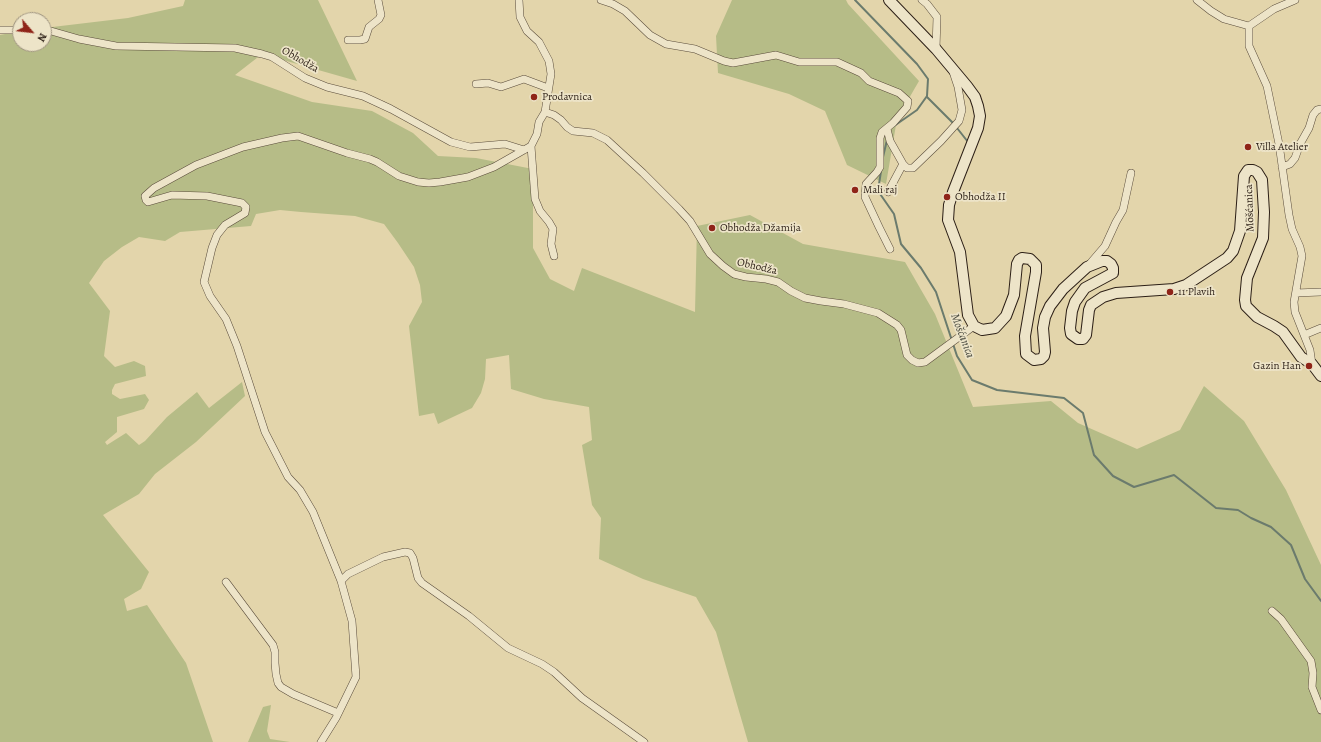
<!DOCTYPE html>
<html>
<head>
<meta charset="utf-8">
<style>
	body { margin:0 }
	#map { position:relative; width:1321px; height:742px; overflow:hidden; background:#e3d5ab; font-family:Alegreya,serif }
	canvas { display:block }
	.north { position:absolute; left:12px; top:12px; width:40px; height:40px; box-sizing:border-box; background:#ede4c8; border:1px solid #a09581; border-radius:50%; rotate:118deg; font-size:11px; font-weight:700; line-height:16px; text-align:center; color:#2c1f16 }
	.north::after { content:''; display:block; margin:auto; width:14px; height:18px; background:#8f2418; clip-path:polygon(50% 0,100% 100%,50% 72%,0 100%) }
</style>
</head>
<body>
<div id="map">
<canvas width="1321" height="742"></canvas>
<div class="north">N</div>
</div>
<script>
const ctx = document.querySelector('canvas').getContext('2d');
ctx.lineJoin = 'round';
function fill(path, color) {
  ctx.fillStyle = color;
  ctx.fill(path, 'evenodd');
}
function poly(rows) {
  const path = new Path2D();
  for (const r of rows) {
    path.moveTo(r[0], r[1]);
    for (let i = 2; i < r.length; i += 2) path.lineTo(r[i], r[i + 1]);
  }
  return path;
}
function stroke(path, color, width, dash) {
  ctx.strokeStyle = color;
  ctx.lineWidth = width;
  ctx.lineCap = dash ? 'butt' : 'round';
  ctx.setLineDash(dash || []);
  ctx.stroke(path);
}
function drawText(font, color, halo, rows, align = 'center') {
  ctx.font = font + ' Alegreya,serif';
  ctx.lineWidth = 3.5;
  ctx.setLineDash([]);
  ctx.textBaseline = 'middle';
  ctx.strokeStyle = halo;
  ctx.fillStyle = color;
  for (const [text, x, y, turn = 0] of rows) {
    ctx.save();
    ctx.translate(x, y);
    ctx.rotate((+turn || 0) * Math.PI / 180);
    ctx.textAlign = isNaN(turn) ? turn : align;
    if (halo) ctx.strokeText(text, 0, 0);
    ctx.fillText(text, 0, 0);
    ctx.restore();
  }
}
fill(poly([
	[185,0,318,0,357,81,262,54,235,75,312,102,372,111,413,133,438,156,476,158,533,169,533,248,550,279,574,291,582,268,695,312,697,226,750,215,803,244,905,262,935,314,973,407,1051,401,1078,423,1137,449,1180,430,1204,386,1244,421,1286,490,1321,565,1321,742,748,742,716,632,696,597,643,579,599,559,601,518,592,505,582,445,592,440,589,407,544,399,511,389,509,355,486,359,485,379,481,393,472,408,438,424,434,413,419,416,409,326,422,302,420,285,414,267,398,243,384,224,355,216,301,212,280,210,256,214,251,226,180,232,165,241,139,237,122,247,104,261,89,283,110,311,104,356,115,367,134,361,145,366,146,376,115,384,112,390,112,394,120,399,145,394,149,400,144,409,117,417,117,432,105,442,107,445,126,433,139,445,145,441,167,417,197,392,209,408,242,382,245,396,196,442,155,474,139,494,103,515,149,572,141,589,124,599,127,611,147,605,186,663,213,742,0,742,0,35,20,31,20,44,44,44,44,28,128,18,183,6],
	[732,0,846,0,848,4,919,81,897,119,886,184,847,165,825,111,789,94,718,73,716,36],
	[271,705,267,731,270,739,290,742,248,742,263,707]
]), '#b6bc87');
stroke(poly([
	[855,0,917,64,928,79,927,96,917,110,894,126],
	[927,97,953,123],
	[957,128,968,142],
	[883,157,887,140],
	[881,171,878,191,894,214,901,244,921,268,936,292,957,356,972,380,997,390,1064,398,1083,413,1094,455,1113,476,1134,487,1174,475,1216,508,1238,510,1251,518,1271,527,1291,545,1305,579,1321,601]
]), '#6b7b6d', 2);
const minor = poly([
	[601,0,613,4,625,11,650,35,666,44,695,49,724,61,733,63,776,55,799,62,837,62,861,73,869,81,899,93,908,101,907,107,893,123,882,132,880,138,880,167,877,172,866,184,865,197,879,227,890,249],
	[922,0,927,4,937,17,936,49],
	[1197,0,1211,11,1224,19,1249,26,1249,46,1267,86,1279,144,1289,215,1292,229,1300,247,1302,256,1294,302,1295,312,1310,350,1312,364],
	[1249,26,1274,9,1295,0],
	[44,29,79,39,116,46,235,48,262,54,272,57,305,78,327,87,363,96,391,109,451,142,470,147,505,144,524,150],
	[0,30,20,30],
	[348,40,360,40,365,39,369,27,379,19,381,15,378,0],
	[476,84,488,83,501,87,524,79,548,88],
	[545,112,554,115,561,120,567,127,573,131,593,133,607,140,643,173,679,209,690,221,710,254,723,266,734,274,746,277,766,279,778,282,791,291,805,298,821,301,844,304,878,313,897,325,901,330,907,355,912,360,918,363,925,362,974,326],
	[887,129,890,141,903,164,907,168,913,168,941,141,959,121,962,110,958,87,953,72],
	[531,146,535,199,540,211,549,222,553,229,551,244,554,256],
	[1282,167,1290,164,1295,158,1300,144,1309,128,1313,115,1317,110,1321,109],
	[888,192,903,164],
	[1087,267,1105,246,1116,222,1123,210,1131,173],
	[1296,293,1321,292],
	[1304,335,1321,328],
	[341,581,348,574,383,557,405,552,410,553,413,558,418,578,422,583,469,616,508,648,542,664,554,672,582,698,644,742],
	[226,582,273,645,275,652,275,663,276,674,278,683,281,687,293,694,338,713],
	[1272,611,1281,619,1311,661,1313,673,1312,687,1321,710],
	[321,742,336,718,356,677,352,621,341,581,313,512,300,490,288,477,265,432,237,346,226,319,210,296,204,282,212,248,217,235,225,225,245,213,246,207,242,203,207,196,172,195,148,202,146,200,145,196,154,188,196,165,243,147,282,138,298,136,347,153,370,159,377,162,399,176,418,182,429,183,440,182,468,177,494,167,531,146,537,134,539,122,545,112,551,74,549,61,539,42,527,31,520,17,519,0]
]);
const secondary = poly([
	[889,0,936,49,967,86,975,97,978,106,980,116,978,128,953,192,949,205,948,220,960,252,968,315,974,326,982,330,995,328,1006,316,1014,295,1017,264,1019,260,1022,258,1030,259,1036,265,1036,272,1025,336,1026,354,1034,360,1041,359,1044,356,1045,352,1043,328,1045,317,1050,306,1063,289,1087,267,1102,261,1107,261,1111,264,1113,268,1113,273,1085,288,1075,302,1072,311,1070,328,1071,334,1078,339,1083,339,1086,335,1089,310,1091,305,1103,297,1116,293,1174,289,1186,285,1227,258,1233,251,1240,231,1244,176,1248,170,1253,170,1257,172,1262,180,1264,212,1263,238,1247,278,1245,300,1246,306,1257,317,1274,326,1283,332,1301,357,1312,364,1321,376]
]);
stroke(minor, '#5a4c3b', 8);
stroke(secondary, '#2c1f16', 12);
stroke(minor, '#ede4c8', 7);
stroke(secondary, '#ede4c8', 10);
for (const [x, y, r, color] of [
	[534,97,4,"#8f2418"],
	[1248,147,4,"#8f2418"],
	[855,190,4,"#8f2418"],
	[947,197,4,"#8f2418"],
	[712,228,4,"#8f2418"],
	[1170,292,4,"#8f2418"],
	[1309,366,4,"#8f2418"]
]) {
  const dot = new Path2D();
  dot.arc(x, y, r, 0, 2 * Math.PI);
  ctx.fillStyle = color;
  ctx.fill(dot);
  stroke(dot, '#ede4c8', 1.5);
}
drawText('11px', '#2c1f16', '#ede4c8', [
	["Obhodža",300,60,30],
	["Mošćanica",1250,208,-92],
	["Obhodža",757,267,13]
]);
drawText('11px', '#2c1f16', '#ede4c8', [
	["Prodavnica",542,97],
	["Villa Atelier",1256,147],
	["Mali raj",863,190],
	["Obhodža II",955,197],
	["Obhodža Džamija",720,228],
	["11 Plavih",1178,292],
	["Gazin Han",1301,366,"right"]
], 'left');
drawText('italic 12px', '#4c4d42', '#ede4c8', [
	["Mošćanica",962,336,69]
]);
</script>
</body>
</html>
